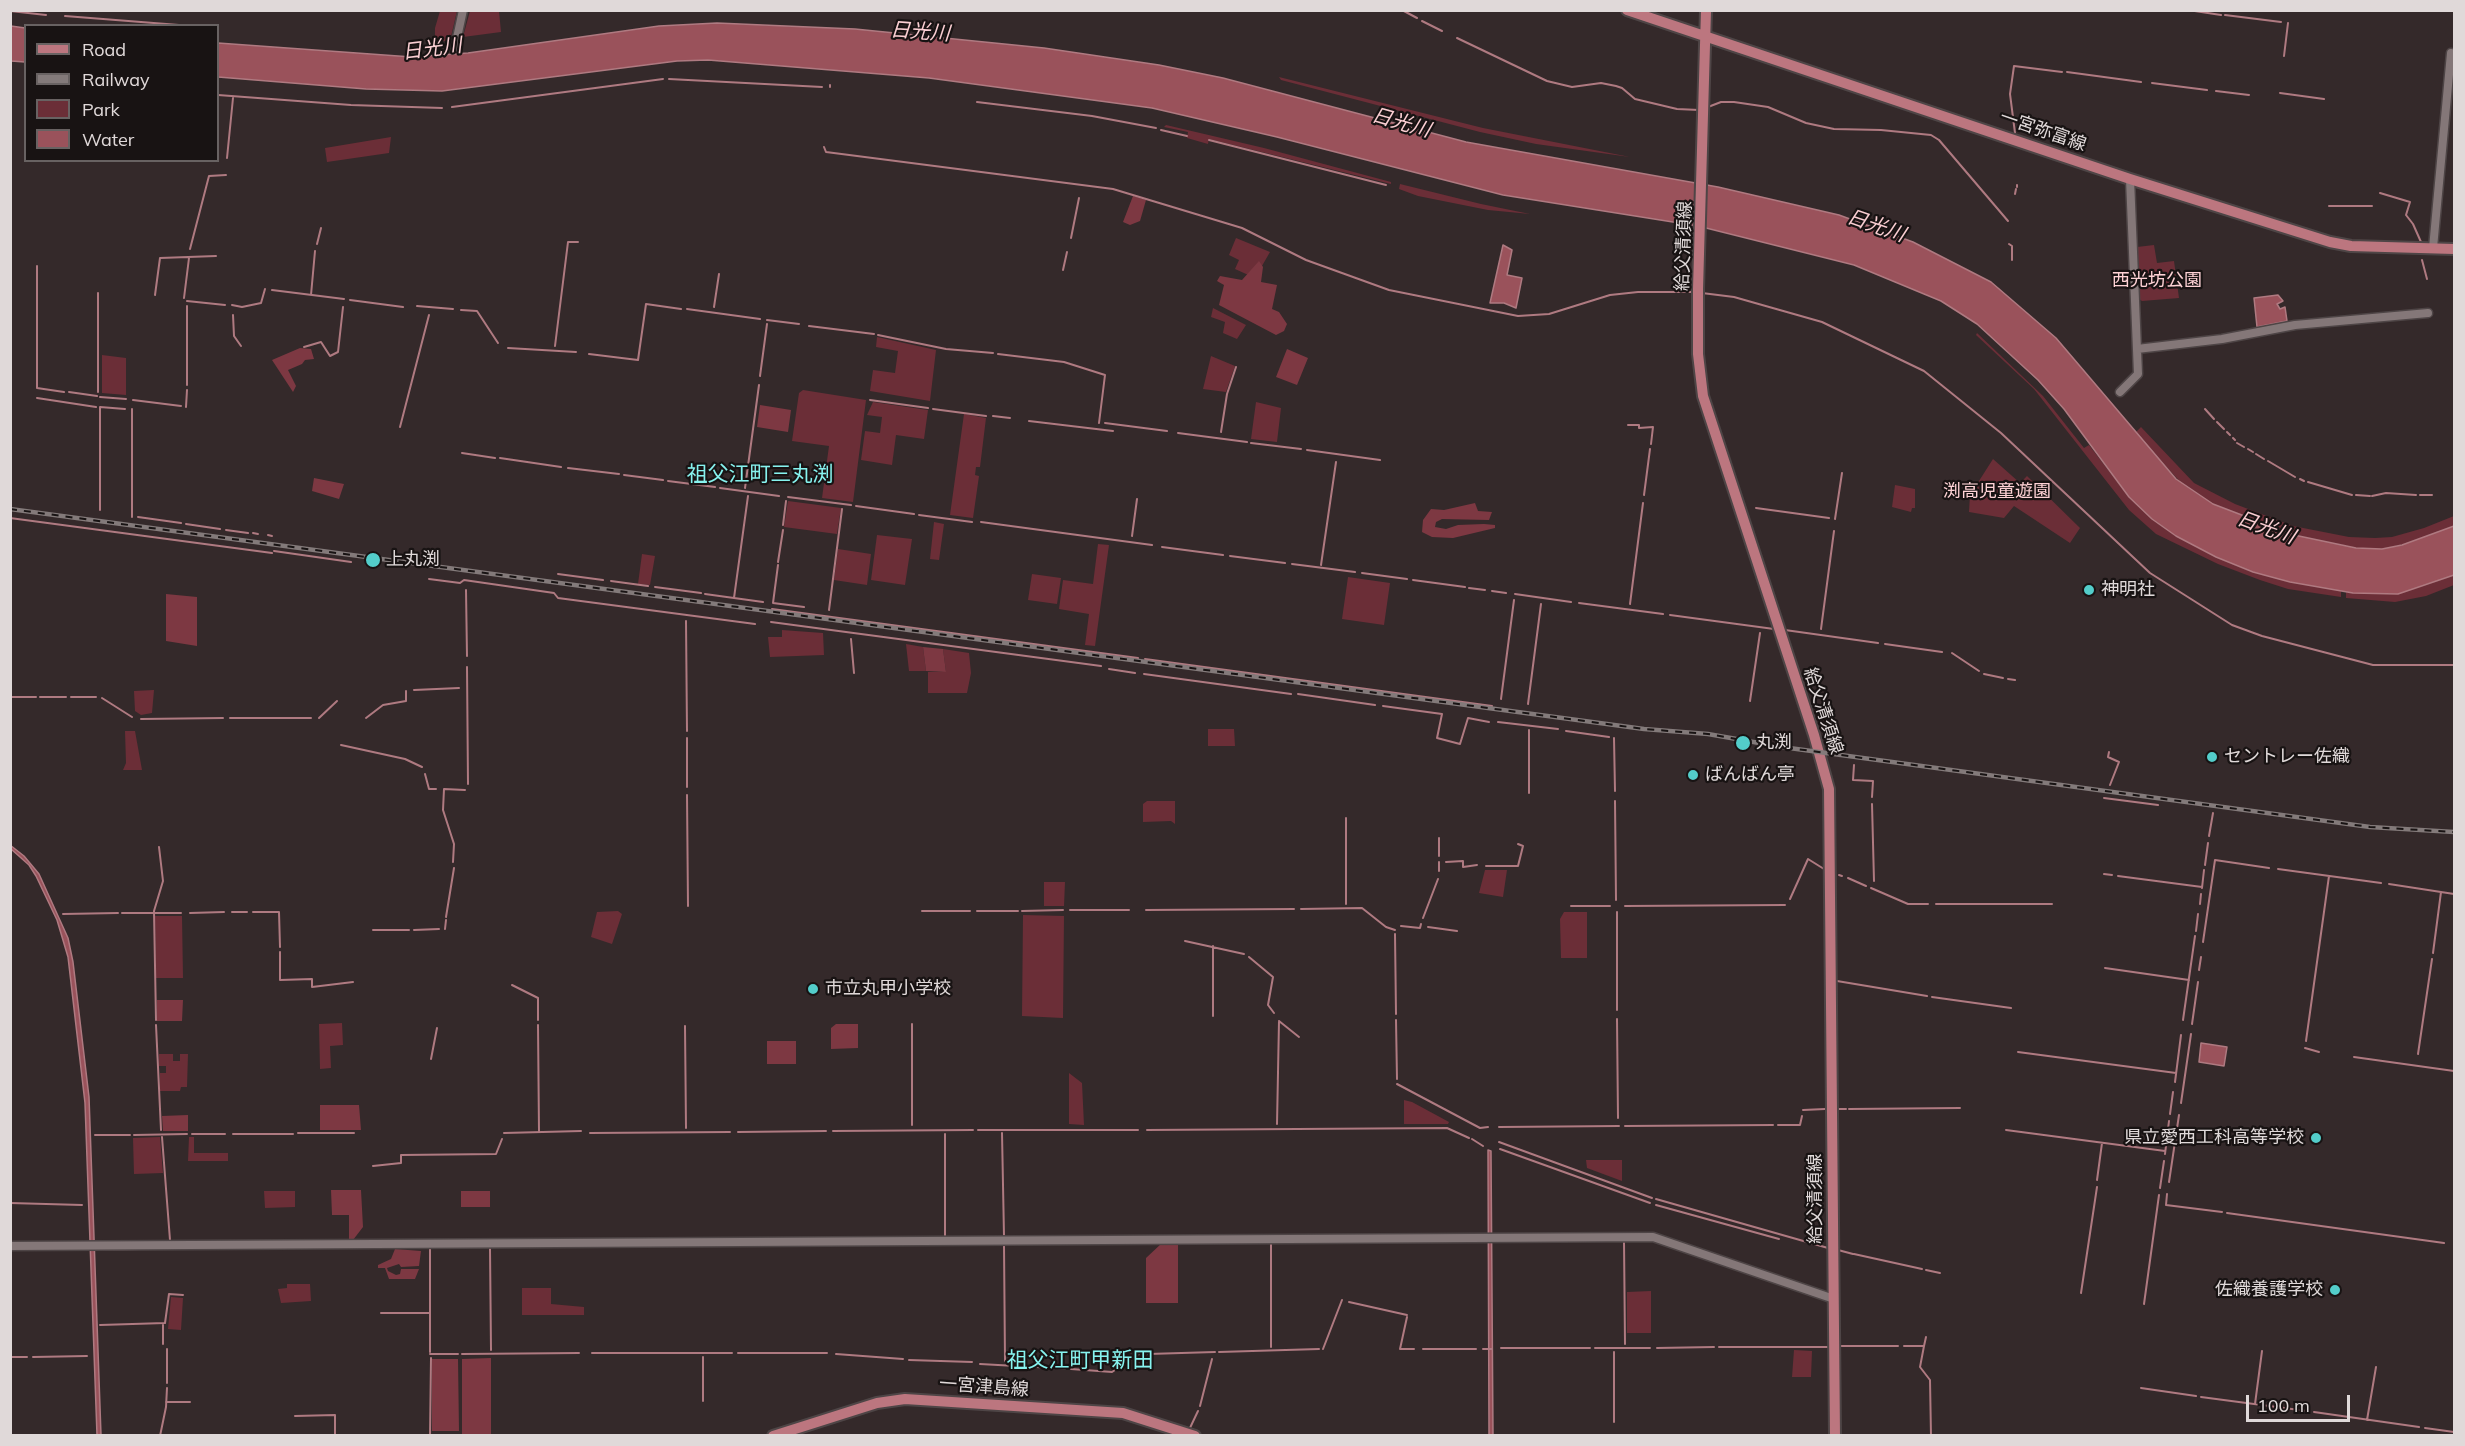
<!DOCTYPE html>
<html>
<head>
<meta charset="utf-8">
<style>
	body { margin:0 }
	#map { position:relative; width:2465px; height:1446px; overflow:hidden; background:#34292a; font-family:Mulish,sans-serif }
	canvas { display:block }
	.frame { position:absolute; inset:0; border:12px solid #e0d9d9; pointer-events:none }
	.legend { position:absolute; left:24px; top:24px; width:195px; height:138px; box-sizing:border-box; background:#181313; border:2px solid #686262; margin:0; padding:8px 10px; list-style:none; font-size:18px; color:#e0d9d9 }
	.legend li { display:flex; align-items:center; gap:12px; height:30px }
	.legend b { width:30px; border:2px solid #686262 }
	.scale { position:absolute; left:2246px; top:1395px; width:104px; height:27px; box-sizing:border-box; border:3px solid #e0d9d9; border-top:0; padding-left:8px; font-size:18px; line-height:21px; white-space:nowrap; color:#e0d9d9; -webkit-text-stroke:4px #181313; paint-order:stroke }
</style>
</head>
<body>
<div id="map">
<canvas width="2465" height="1446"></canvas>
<div class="frame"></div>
<ul class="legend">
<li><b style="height:8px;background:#bc767f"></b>Road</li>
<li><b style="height:8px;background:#837a7a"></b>Railway</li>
<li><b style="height:16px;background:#6b2e37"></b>Park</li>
<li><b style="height:16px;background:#9a525b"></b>Water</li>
</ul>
<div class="scale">100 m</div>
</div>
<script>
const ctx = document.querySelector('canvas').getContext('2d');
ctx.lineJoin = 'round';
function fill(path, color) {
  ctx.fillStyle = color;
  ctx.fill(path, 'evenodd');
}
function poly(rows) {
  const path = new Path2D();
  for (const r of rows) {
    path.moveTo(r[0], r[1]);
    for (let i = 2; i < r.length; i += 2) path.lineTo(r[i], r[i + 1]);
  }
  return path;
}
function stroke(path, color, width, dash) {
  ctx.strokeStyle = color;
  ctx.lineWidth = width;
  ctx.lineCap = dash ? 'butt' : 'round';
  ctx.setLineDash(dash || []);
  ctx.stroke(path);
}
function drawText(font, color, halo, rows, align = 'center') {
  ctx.font = font + ' Mulish,"Noto Sans JP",sans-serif';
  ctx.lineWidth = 4.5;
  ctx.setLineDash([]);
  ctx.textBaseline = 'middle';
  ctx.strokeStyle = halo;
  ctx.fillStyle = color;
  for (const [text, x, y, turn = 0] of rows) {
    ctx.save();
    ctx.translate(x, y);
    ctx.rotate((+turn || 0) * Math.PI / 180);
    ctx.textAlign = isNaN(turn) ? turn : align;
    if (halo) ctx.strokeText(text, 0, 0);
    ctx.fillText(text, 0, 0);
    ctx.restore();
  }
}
fill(poly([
	[440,11,457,11,450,41,435,41,435,28],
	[470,11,499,11,501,32,463,37],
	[1279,77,1483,128,1630,157,1536,144,1480,132,1281,80],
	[1166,125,1264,148,1391,182,1391,184,1209,139,1208,144,1187,138,1188,132,1164,127],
	[391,137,389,153,327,162,325,148],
	[1400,184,1481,204,1530,214,1488,210,1418,196,1399,189],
	[1236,238,1270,252,1255,278,1235,269,1239,260,1229,255],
	[2154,245,2157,263,2174,261,2179,298,2142,301,2139,299,2137,247],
	[1213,308,1246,325,1237,339,1223,333,1225,322,1211,317],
	[1977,333,2043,396,2084,448,2089,445,2129,497,2152,519,2176,536,2216,557,2252,572,2341,591,2341,597,2288,589,2260,580,2218,564,2156,534,2129,510,2034,389,1976,335],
	[877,337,936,350,930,401,870,391,873,370,895,373,898,351,876,347],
	[102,355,126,358,126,395,102,393],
	[1211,356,1235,366,1226,392,1203,389],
	[803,390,866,400,853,502,822,498,829,446,792,441,799,393],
	[873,402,928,410,924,439,896,435,892,465,861,460,865,431,880,433,882,417,867,415],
	[1256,402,1281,408,1277,442,1251,439],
	[964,414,986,418,980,467,976,467,975,475,979,476,973,518,950,515],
	[2141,427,2194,483,2235,504,2293,526,2349,537,2375,538,2392,537,2424,528,2454,516,2454,526,2423,540,2382,549,2356,548,2294,535,2213,504,2185,487,2135,433],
	[1993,459,2020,483,2027,476,2080,528,2070,543,2014,506,2004,518,1969,512,1970,495],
	[1895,485,1915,489,1915,508,1912,508,1911,512,1892,507],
	[788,501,841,508,837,534,784,527],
	[934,522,944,524,939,560,930,559],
	[877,535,912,539,905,585,871,580],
	[1098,544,1109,545,1095,646,1085,645,1089,614,1059,609,1063,580,1093,584],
	[838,549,871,554,867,585,834,580],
	[642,554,655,556,650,585,638,584],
	[1032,574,1061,578,1057,604,1028,600],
	[2454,575,2454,585,2426,596,2395,602,2346,598,2346,592,2398,594],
	[1348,577,1390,583,1384,625,1342,619],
	[782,630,823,633,824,655,770,657,768,637,782,637],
	[906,644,923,647,926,671,909,671],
	[943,649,969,653,971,673,967,693,928,693,928,672,946,672],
	[154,690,152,713,141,715,135,711,134,691],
	[1208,729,1234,729,1235,746,1208,746],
	[125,731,135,731,142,770,123,770,126,763],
	[1147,801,1175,801,1175,824,1171,821,1143,822,1143,804],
	[1485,870,1507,870,1503,897,1479,893],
	[1044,882,1065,882,1064,906,1044,906],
	[618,911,622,914,612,944,591,937,597,912],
	[1564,912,1587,912,1587,958,1561,958,1560,919],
	[1023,915,1064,916,1063,1018,1022,1016],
	[155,916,182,916,183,978,156,978],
	[342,1023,343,1045,330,1046,331,1068,320,1069,319,1024],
	[159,1054,173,1054,173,1061,180,1061,180,1054,188,1054,187,1087,181,1087,180,1091,160,1091,160,1073,166,1073,166,1066,159,1066],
	[1069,1073,1082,1083,1084,1125,1069,1124],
	[1404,1100,1412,1102,1449,1122,1448,1124,1404,1124],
	[160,1137,163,1173,134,1174,133,1138],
	[189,1137,194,1137,194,1153,228,1153,228,1161,188,1161],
	[1586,1160,1622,1160,1622,1181,1587,1168],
	[264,1191,295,1191,295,1207,265,1208],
	[287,1284,310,1284,311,1301,281,1303,278,1289,287,1288],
	[522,1288,551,1288,551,1304,584,1307,584,1315,522,1315],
	[1651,1291,1651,1333,1627,1333,1627,1292],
	[171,1297,183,1298,181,1330,168,1329],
	[1794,1350,1812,1351,1811,1377,1792,1377]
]), '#6b2e37');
fill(poly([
	[1133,196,1146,200,1140,221,1130,225,1123,222],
	[1259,261,1263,267,1261,282,1277,285,1272,309,1279,312,1287,324,1284,331,1276,335,1219,305,1224,285,1217,281,1220,276,1242,280],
	[300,348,311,349,314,359,305,360,302,364,288,370,296,386,293,392,272,360],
	[1287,349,1308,358,1297,385,1276,377],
	[760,405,791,410,788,432,757,427],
	[314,478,344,484,339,499,312,491],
	[1475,503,1478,511,1492,512,1489,520,1442,519,1436,522,1435,527,1446,529,1458,525,1484,524,1495,525,1495,528,1453,538,1432,537,1422,532,1423,520,1431,509,1444,510],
	[166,594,197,597,197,646,166,641],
	[923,647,943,649,946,672,926,671],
	[157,1000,183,1000,182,1021,157,1021],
	[836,1024,858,1024,858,1048,831,1049,831,1028],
	[767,1041,796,1041,796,1064,767,1064],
	[320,1105,359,1105,361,1130,320,1130],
	[188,1115,188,1131,163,1131,162,1116],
	[331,1190,361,1190,363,1227,353,1240,349,1240,349,1215,332,1215],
	[461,1191,490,1191,490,1207,461,1207],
	[1162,1243,1178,1243,1178,1303,1146,1303,1146,1258],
	[395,1249,421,1251,419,1266,401,1267,399,1264,387,1268,388,1271,396,1275,400,1274,401,1269,419,1269,415,1279,389,1279,385,1268,378,1268,378,1265,391,1259],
	[491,1358,491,1435,462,1435,462,1359],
	[432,1359,458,1359,459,1431,432,1431]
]), '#7d3842');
const water = poly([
	[717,23,855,29,1044,48,1159,65,1223,78,1466,142,1718,187,1839,215,1913,242,1991,282,2056,338,2176,479,2213,504,2294,535,2356,548,2382,549,2402,545,2454,526,2454,575,2398,594,2353,593,2290,582,2253,572,2216,557,2176,536,2152,519,2129,497,2064,409,2038,380,1977,324,1941,301,1854,265,1698,226,1503,195,1277,137,1152,108,929,78,708,60,677,61,442,91,366,89,218,77,218,43,412,57,468,53,659,26,717,23],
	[11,26,25,28,25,62,11,61,11,26],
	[1503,245,1512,250,1507,275,1522,278,1516,308,1504,303,1490,303,1503,245],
	[2278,295,2283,301,2277,304,2280,309,2285,307,2287,321,2257,327,2254,298,2278,295],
	[10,845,24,856,39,874,68,938,73,962,89,1097,101,1435,97,1435,85,1103,68,957,57,920,36,876,29,865,11,849,10,845],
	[2201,1043,2227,1047,2224,1066,2199,1062,2201,1043],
	[1488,1150,1491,1151,1493,1436,1489,1435,1488,1150]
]);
fill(water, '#9a525b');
stroke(water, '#af7a81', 1.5);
stroke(poly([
	[1402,10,1417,18],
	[2188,10,2221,15],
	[10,11,46,15],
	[2225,15,2281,22],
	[65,16,179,25],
	[1422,21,1442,31],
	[182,25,191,26],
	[1457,38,1547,81,1572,87,1601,83,1616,86,1622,88,1635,99,1677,109,1699,110],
	[2284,56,2288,23],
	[2067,72,2141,82],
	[669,79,822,87],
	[2152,83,2207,90],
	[830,87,830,85],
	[2216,91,2249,95],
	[2280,93,2324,99],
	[218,95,351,105,442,108],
	[977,102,1092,116,1156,128],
	[452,107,663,79],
	[1708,107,1721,102,1734,102,1768,107,1806,123,1834,129,1881,130,1931,135,1939,140,2008,221],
	[1161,130,1187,136],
	[2015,133,2010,94,2014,66,2062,72],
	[1209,140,1386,185],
	[824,147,826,152,1113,189,1242,228,1306,260,1389,290,1518,316,1549,314,1610,295,1638,292,1693,292],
	[227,158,233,98],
	[2017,187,2017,185],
	[2380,193,2410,202,2406,215,2413,224,2421,242],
	[2015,194,2016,189],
	[2329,206,2372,206],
	[1071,238,1079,198],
	[317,244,321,228],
	[2009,244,2012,246,2012,260],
	[190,249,209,176,226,175],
	[2422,260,2427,279],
	[37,266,37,388,64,392],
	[1063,270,1067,252],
	[272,290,344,299],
	[98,293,98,392],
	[1702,293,1734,297,1822,322,1924,371,2001,433,2150,573,2232,625,2262,636,2373,665,2454,665],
	[155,295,160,258,216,256],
	[311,295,315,251],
	[184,298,189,258],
	[350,300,403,307],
	[187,301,225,305],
	[232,305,242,307,261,303,265,289],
	[187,306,187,385],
	[417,306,453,309],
	[714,307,719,274],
	[687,309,760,319],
	[461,310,477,311,498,343],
	[233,315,234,336,241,346],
	[767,320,799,324],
	[809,326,874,334],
	[878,335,946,349,993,353],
	[555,346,568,242,578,242],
	[304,347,321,342,330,356,338,352,343,307],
	[508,348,576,352],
	[589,354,638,360,646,304,681,309],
	[998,354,1064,362,1105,375,1099,423],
	[760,376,767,324],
	[69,392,97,396],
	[100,397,126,399],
	[37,398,96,407],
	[133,400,181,406],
	[870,400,928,408],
	[186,407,187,390],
	[132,409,132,517],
	[933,409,986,416],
	[2205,409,2214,419],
	[993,416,1010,418],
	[1029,421,1113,431],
	[2217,422,2224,429],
	[1105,423,1167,431],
	[1628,425,1639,425,1639,428,1653,427,1651,444],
	[400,427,429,315],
	[1221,432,1227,394,1236,367],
	[2227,432,2230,435],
	[1178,433,1247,442],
	[2233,438,2235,440],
	[1251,443,1301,449],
	[2237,443,2244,447],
	[2248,449,2253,452],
	[1307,450,1380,460],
	[462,453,495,458],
	[2256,454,2264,459],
	[500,458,561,467],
	[2268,461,2295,477],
	[568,468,619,474],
	[624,475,663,480],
	[2300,479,2304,481],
	[668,481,715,487],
	[2308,482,2352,495],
	[720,488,779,496],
	[745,488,759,385],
	[1644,495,1650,449],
	[2356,495,2370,496],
	[2420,495,2432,495],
	[2372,496,2386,493,2416,495],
	[788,497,851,505],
	[856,506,914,514],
	[1756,508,1829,518],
	[100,510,100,407,125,409],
	[919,515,972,522],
	[138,517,181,523],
	[10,518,272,553],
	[1835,519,1842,473],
	[981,522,1152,545],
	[186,524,220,529],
	[783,525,786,501],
	[226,530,248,533],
	[253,533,258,534],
	[268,535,272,536],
	[1132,536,1137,499],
	[1162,547,1223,555],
	[274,551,351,562],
	[1230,556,1285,563],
	[778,562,783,530],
	[1292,564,1355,572],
	[778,565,773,603,804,607],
	[1321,565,1336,462],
	[1362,573,1407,579],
	[558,574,603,580],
	[429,579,460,583,464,580,554,593,558,598,755,624],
	[1413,580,1465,587],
	[611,581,648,586],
	[655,587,701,593],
	[1469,588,1485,590],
	[466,590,467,656],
	[1492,591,1506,593],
	[705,594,763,602],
	[1515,594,1571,602],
	[734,598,748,496],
	[1579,603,1663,614],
	[1630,604,1643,503],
	[772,609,1138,658],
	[829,610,842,509],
	[1670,615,1774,629],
	[686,621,687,731],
	[771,622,1101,666],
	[1821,629,1834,531],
	[1785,630,1878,643],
	[851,639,854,673],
	[1885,644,1942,652],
	[1952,653,1979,671],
	[1145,659,1492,706],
	[467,667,468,784],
	[1109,669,1135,673],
	[1144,674,1291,694],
	[1984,674,2003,678],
	[2008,679,2015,680],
	[414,690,459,688],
	[1298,694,1375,705],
	[10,697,36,697],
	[40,697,66,697],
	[71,697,96,697],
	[102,698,132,717],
	[1501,699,1514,600],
	[1750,701,1760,633],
	[1528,704,1541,604],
	[1383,706,1442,714,1437,738,1460,744,1468,718,1489,722],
	[230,718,311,718],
	[319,718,337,701],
	[366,718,383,705,406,701,406,691],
	[141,719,223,718],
	[1498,722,1558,729],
	[1566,731,1609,737],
	[687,738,687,787],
	[1614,738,1615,791],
	[341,745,405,759,422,767],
	[2109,752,2108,757,2119,762,2110,785],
	[1854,765,1853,780,1873,781,1872,797],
	[425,774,429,789,436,789],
	[1529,793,1529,730],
	[687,795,688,906],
	[2104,798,2158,805],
	[1615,801,1616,900],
	[1872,804,1874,881],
	[1346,818,1346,904],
	[2209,836,2213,813],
	[1439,838,1439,856],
	[453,862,454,844,443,810,444,789,465,790],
	[1439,862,1439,871],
	[1446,862,1463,861,1463,867,1477,865],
	[2205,865,2208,843],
	[1486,866,1518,866,1523,846,1518,844],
	[2278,869,2381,883],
	[2104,874,2112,875],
	[1839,875,1842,876],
	[2118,876,2202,887],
	[1848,878,1866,886],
	[2389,884,2454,894],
	[1871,888,1908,904,1928,904],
	[2202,888,2204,870],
	[1790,899,1808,859,1824,869],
	[1936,904,2052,904],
	[2200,904,2201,894],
	[1571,906,1610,906],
	[1625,906,1785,905],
	[1301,909,1362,908,1386,927,1395,930],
	[1070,910,1129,910],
	[1146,910,1294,909],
	[922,911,970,911],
	[977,911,1018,911],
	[1022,911,1063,910],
	[232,912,247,912],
	[253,912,279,912,280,947],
	[1617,912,1617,1010],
	[122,913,181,913],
	[190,913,224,912],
	[63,914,118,913],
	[446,917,454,868],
	[1423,918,1438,879],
	[1401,926,1420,928,1421,924],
	[1428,927,1457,931],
	[445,929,446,920],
	[373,930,409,930],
	[414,930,439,929],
	[2196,931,2198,914],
	[1395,934,1396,1014],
	[1185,941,1244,954],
	[2203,942,2215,860,2269,868],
	[1213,946,1213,1016],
	[280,952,280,980,312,979,312,987,353,982],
	[2433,953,2441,892],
	[1249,957,1273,977,1268,1005,1274,1013],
	[2105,968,2189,980],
	[2199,970,2201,957],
	[1837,981,1927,996],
	[512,985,538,998,538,1020],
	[1932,997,2011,1008],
	[1617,1019,1618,1118],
	[156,1020,154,911,163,881,159,847],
	[1396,1020,1397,1079],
	[2183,1020,2195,936],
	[1279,1021,1299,1037],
	[912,1024,912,1125],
	[2192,1024,2198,982],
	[156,1025,161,1130],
	[538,1025,539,1132],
	[685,1026,686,1128],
	[2306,1041,2329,876],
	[2305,1048,2319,1052],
	[2018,1052,2176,1073],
	[2418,1054,2432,959],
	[2354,1057,2454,1071],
	[431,1059,437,1028],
	[2175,1082,2181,1035],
	[1397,1084,1480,1128,1488,1127],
	[2181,1103,2191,1034],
	[1838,1109,1846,1109],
	[1849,1109,1960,1108],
	[1803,1110,1825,1109],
	[2170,1114,2173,1092],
	[1277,1124,1279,1021],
	[1778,1125,1800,1125,1802,1116],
	[1625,1126,1773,1125],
	[1499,1127,1619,1126],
	[978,1130,1138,1130],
	[1147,1130,1447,1128,1469,1138],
	[2006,1130,2165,1151],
	[833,1131,973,1130],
	[738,1132,826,1131],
	[298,1133,354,1133],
	[504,1133,581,1131],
	[590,1133,730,1132],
	[1002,1133,1004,1236],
	[192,1134,225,1134],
	[233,1134,293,1134],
	[945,1134,945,1236],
	[95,1135,130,1135],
	[134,1135,187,1134],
	[162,1137,170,1240],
	[1472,1139,1483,1146],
	[1499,1142,1652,1198],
	[1500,1149,1650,1203],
	[2165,1154,2169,1121],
	[373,1166,401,1163,401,1155,496,1154,502,1139],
	[2097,1180,2102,1143],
	[2169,1182,2179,1115],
	[2160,1188,2164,1161],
	[2167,1194,2166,1205,2222,1212],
	[1656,1199,1828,1248],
	[10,1203,82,1205],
	[1656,1205,1779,1239],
	[2227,1213,2444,1243],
	[1624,1241,1625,1344],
	[1004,1245,1005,1361],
	[430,1248,430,1352],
	[490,1249,491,1350],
	[97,1250,139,1249],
	[1838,1250,1853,1254],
	[1854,1254,1922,1269],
	[1926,1270,1940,1273],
	[2081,1293,2097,1187],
	[1349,1302,1407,1315],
	[2144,1304,2159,1195],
	[381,1313,429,1313],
	[1407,1317,1400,1349,1414,1349],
	[163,1324,163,1344],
	[100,1325,165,1323,169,1294,183,1295],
	[1838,1346,1898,1346],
	[1904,1346,1924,1346,1920,1367,1930,1380,1931,1436],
	[1924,1346,1926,1337],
	[1271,1347,1271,1243],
	[1719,1347,1829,1347],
	[1501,1348,1590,1348],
	[1595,1348,1650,1348],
	[1657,1348,1714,1347],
	[1323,1349,1342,1300],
	[1423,1349,1476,1349],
	[1483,1349,1492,1349],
	[1219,1352,1319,1349],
	[592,1353,732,1353],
	[738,1353,827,1353],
	[430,1354,458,1354],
	[462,1354,579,1353],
	[836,1354,903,1359],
	[1148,1354,1215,1352],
	[10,1357,27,1357],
	[33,1357,87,1356],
	[909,1360,972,1362],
	[980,1364,1016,1366],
	[1022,1366,1065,1369],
	[1071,1369,1112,1372,1139,1354],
	[167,1383,167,1349],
	[2141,1388,2196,1396],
	[2201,1397,2307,1411],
	[703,1401,703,1357],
	[166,1402,190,1402],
	[2255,1404,2262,1351],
	[1200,1406,1212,1359],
	[2314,1412,2419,1427],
	[295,1416,335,1415,335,1436],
	[2367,1420,2376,1367],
	[1614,1422,1614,1352],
	[2425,1428,2454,1432],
	[1189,1430,1198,1411],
	[160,1436,166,1407,167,1388],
	[430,1436,431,1358]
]), '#af7a81', 2);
const minor = poly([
	[455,47,463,10],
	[2433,248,2451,53],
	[2137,349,2222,339,2295,325,2428,313],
	[2120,392,2138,374,2130,179],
	[10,1246,1653,1237,1834,1299]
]);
const major = poly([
	[1627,10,2130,179,2330,242,2351,246,2454,249],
	[1706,10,1698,289,1698,354,1703,396,1814,735,1829,789,1835,1436],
	[773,1436,877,1403,905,1399,1123,1413,1195,1436]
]);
stroke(minor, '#4e4546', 11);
stroke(major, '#4e4546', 14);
stroke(minor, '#847778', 8);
stroke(major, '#bc767f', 10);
const rail = poly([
	[10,509,1644,729,1708,734,1782,747,2370,827,2454,832]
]);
stroke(rail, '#837a7a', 4.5);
stroke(rail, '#181313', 2, [7]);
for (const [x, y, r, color] of [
	[373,560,8,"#53cdca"],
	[2089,590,6,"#53cdca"],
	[1743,743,8,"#53cdca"],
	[2212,757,6,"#53cdca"],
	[1693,775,6,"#53cdca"],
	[813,989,6,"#53cdca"],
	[2316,1138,6,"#53cdca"],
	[2335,1290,6,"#53cdca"]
]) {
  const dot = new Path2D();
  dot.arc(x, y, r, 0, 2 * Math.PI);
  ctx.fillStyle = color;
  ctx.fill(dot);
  stroke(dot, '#181313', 2);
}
drawText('18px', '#e0d9d9', '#181313', [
	["一宮弥富線",2043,131,19],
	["給父清須線",1684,246,-88],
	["給父清須線",1823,711,72],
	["給父清須線",1816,1199,-90],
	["一宮津島線",984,1387,4]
]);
drawText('18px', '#fed2d5', '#181313', [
	["西光坊公園",2157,281],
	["渕高児童遊園",1997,492]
]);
drawText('18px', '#e0d9d9', '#181313', [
	["上丸渕",386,560],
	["神明社",2101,590],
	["丸渕",1756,743],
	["セントレー佐織",2224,757],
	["ばんばん亭",1705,775],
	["市立丸甲小学校",825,989],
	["県立愛西工科高等学校",2304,1138,"right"],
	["佐織養護学校",2323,1290,"right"]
], 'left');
drawText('italic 20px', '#fbcfd3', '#181313', [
	["日光川",920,32,4],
	["日光川",432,49,-7],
	["日光川",1401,123,16],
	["日光川",1876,226,19],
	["日光川",2266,528,20]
]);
drawText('21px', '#87f3ef', '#181313', [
	["祖父江町三丸渕",760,475],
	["祖父江町甲新田",1080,1361]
]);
</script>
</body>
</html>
